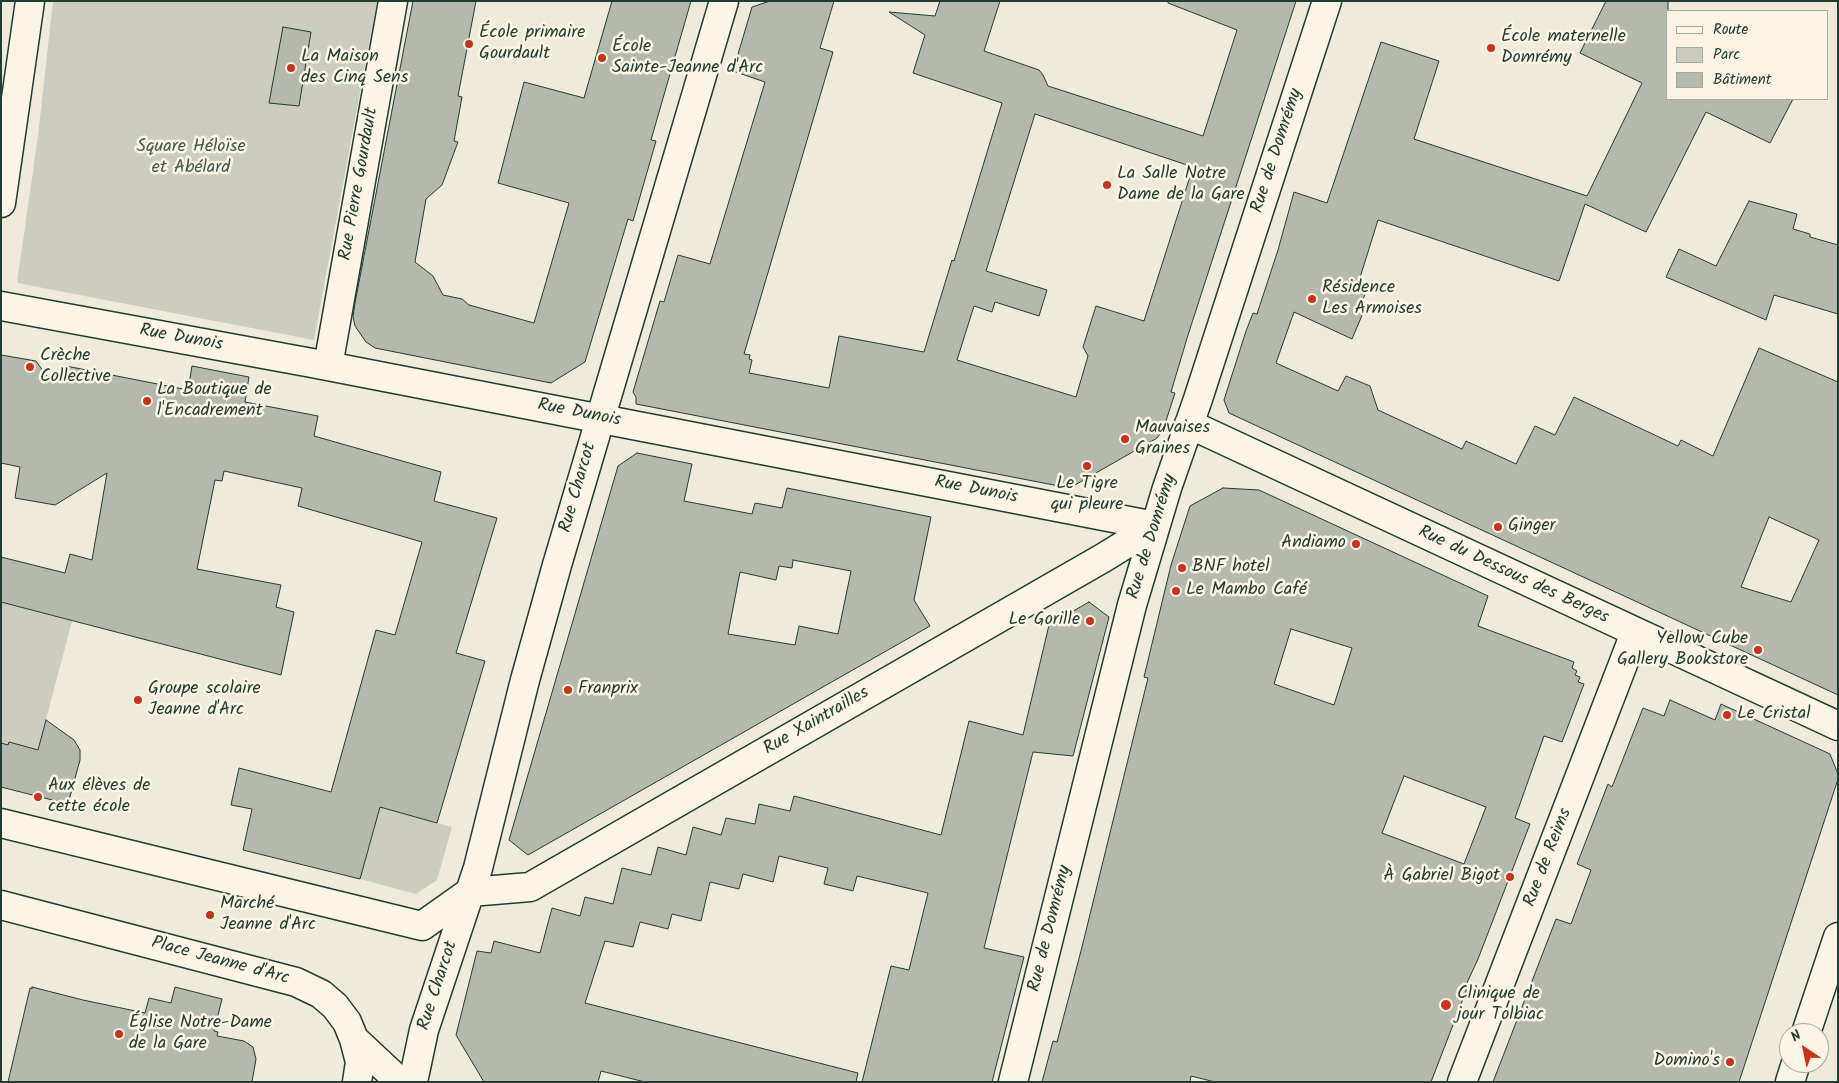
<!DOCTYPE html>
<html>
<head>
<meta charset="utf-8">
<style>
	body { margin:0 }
	#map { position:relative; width:1839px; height:1083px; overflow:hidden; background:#efeada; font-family:Kalam,sans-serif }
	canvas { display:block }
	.frame { position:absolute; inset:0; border:2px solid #1f3d34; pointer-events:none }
	.legend { position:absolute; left:1666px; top:10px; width:162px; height:90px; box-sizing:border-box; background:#fcf5e5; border:1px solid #a4ab9e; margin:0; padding:6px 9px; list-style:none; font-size:15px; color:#1f3d34 }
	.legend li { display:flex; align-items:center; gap:10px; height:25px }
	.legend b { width:25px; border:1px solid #a4ab9e }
	.north { position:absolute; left:1779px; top:1023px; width:50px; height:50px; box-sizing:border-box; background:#fcf5e5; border:1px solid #a4ab9e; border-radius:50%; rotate:326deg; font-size:14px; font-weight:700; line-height:20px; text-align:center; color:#1f3d34 }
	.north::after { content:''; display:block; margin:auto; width:18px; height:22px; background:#c8321e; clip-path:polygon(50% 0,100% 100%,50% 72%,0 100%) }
</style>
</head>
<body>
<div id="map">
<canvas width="1839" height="1083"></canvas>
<div class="frame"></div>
<ul class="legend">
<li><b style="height:6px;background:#fcf5e5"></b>Route</li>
<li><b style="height:14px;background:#cccdbf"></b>Parc</li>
<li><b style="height:14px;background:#b5b9ad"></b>Bâtiment</li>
</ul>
<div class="north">N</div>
</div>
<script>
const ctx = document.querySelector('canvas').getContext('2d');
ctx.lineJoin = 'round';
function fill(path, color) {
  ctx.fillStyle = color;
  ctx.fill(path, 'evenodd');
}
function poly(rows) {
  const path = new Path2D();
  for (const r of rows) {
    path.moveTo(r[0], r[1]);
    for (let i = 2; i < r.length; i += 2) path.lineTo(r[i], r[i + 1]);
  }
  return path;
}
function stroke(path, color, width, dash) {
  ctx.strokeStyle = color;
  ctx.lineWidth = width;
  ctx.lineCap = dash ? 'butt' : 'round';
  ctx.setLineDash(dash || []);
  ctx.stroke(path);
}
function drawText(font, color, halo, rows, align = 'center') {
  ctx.font = font + ' Kalam,sans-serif';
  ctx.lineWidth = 5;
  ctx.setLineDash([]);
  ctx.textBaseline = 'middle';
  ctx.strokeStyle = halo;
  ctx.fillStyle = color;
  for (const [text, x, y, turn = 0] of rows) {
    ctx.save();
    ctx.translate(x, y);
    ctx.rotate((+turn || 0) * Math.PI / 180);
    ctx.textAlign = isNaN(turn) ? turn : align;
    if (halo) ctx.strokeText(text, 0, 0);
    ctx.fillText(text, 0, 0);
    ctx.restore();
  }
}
fill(poly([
	[53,1,377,1,314,340,17,283,38,136],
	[1,602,72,621,38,750,1,743],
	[380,807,452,827,437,880,416,894,360,879]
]), '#cccdbf');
const building = poly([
	[413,1,476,1,458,96,462,97,454,141,458,142,442,185,426,199,415,262,433,276,443,295,462,299,469,305,534,323,569,203,498,183,524,82,584,98,612,1,691,1,651,140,656,141,633,221,628,219,585,362,551,383,375,348,366,342,355,326,353,317,355,303,413,1],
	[770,1,834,1,820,48,833,52,744,354,750,355,749,359,752,360,749,373,829,388,839,336,924,352,952,260,954,261,1002,103,913,73,925,35,889,12,935,16,940,1,1000,1,984,51,1039,70,1043,75,1048,86,1203,136,1237,30,1168,3,1168,1,1296,1,1188,335,1171,392,1175,393,1163,430,1157,438,1075,485,1064,487,636,404,636,397,633,392,660,301,664,302,678,255,710,264,765,82,733,71,752,7,770,1],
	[1035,114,1193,167,1144,321,1096,306,1083,347,1088,356,1076,397,957,360,974,306,992,312,995,302,1039,316,1047,290,986,271,1035,114],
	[1606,1,1668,1,1668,99,1793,99,1770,143,1706,112,1646,232,1585,204,1559,281,1378,220,1358,284,1368,288,1358,310,1363,313,1352,339,1294,312,1276,363,1338,391,1346,376,1370,386,1378,410,1462,449,1466,441,1516,464,1535,426,1555,435,1574,397,1678,446,1681,440,1713,456,1759,348,1838,382,1838,695,1229,413,1224,400,1246,331,1253,313,1257,314,1278,250,1294,192,1327,203,1381,42,1439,61,1414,139,1587,196,1642,83,1580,53,1606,1],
	[1769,517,1819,540,1791,602,1741,587,1769,517],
	[283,27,311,32,299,106,269,103,283,27],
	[1749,201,1797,214,1793,229,1810,234,1810,237,1838,245,1838,314,1774,295,1766,320,1666,277,1679,249,1716,266,1749,201],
	[1,355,36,361,49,379,66,366,188,390,192,366,249,377,245,402,318,416,314,436,441,472,434,501,497,518,456,653,485,661,437,823,380,807,360,879,243,850,252,809,231,805,239,768,331,792,376,630,395,635,422,542,298,506,302,488,224,471,222,481,215,480,197,569,281,585,276,607,294,612,281,675,1,602,1,557,65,573,70,554,92,560,107,473,55,505,15,498,20,467,1,463,1,355],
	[637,453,692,464,684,501,752,514,755,503,782,508,787,488,931,517,914,600,930,626,528,855,509,840,618,466,637,453],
	[793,560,851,571,838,634,799,626,795,645,728,634,740,572,776,580,779,566,792,568,793,560],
	[1223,488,1259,490,1488,596,1478,626,1574,662,1572,668,1577,671,1575,675,1580,677,1578,682,1584,684,1562,742,1544,736,1515,818,1530,824,1478,959,1466,985,1468,986,1431,1082,1215,1082,1191,1076,1190,1082,1042,1082,1053,1041,1057,1042,1082,947,1148,678,1144,677,1171,565,1190,506,1223,488],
	[1291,629,1352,648,1334,705,1274,684,1291,629],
	[1404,776,1486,807,1464,864,1382,833,1404,776],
	[1089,602,1109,617,1073,756,1033,752,984,948,1024,957,992,1082,862,1082,891,966,909,970,928,893,857,876,853,891,824,884,828,868,779,856,773,882,743,874,739,889,710,882,701,921,672,914,668,929,640,922,633,947,605,941,585,1003,858,1073,856,1082,645,1082,601,1071,598,1082,484,1082,456,1035,477,951,491,953,494,941,540,953,552,908,580,916,585,897,613,904,622,868,651,875,658,847,686,855,693,827,721,835,726,818,755,824,759,804,790,811,794,796,941,835,969,721,1023,735,1049,625,1089,602],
	[1670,700,1715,720,1721,704,1830,754,1838,774,1838,779,1739,1082,1493,1082,1556,919,1571,924,1591,870,1577,864,1608,784,1612,787,1643,708,1664,716,1670,700],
	[46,720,74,740,80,750,80,760,68,804,1,787,1,743,8,745,9,742,38,750,46,720],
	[32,987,83,1000,145,1013,149,998,171,1003,175,987,222,999,214,1031,218,1032,217,1036,244,1041,253,1047,256,1059,252,1082,8,1082,30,988,32,989,32,987]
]);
fill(building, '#b5b9ad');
stroke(building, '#1f3d34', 1);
const street = poly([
	[1,203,30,1],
	[1,306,312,363,1155,526],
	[328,366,393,1],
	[1189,424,1838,726],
	[1,823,422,926,470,892],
	[470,892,530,887,1103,558,1155,526],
	[413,1082,424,1030,478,868,525,680,557,565,724,1],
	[1013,1082,1132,605,1167,488,1198,399,1327,1],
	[1462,1082,1635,633]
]);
const secondary = poly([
	[1,905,296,982,321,994,335,1006,347,1022,354,1039,400,1082],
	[1806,1033,1838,937],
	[354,1039,360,1062,357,1082],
	[1790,1082,1796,1063]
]);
stroke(street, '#1f3d34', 31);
stroke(secondary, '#1f3d34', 31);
stroke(street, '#fcf5e5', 28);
stroke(secondary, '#fcf5e5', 28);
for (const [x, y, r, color] of [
	[469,44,5,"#c8321e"],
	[1491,48,5,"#c8321e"],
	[602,58,5,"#c8321e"],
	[291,68,5,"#c8321e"],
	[1107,185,5,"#c8321e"],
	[1312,299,5,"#c8321e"],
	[30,367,5,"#c8321e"],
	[147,401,5,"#c8321e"],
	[1125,439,5,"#c8321e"],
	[1087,466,5,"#c8321e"],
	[1498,527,5,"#c8321e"],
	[1356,544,5,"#c8321e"],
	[1182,568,5,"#c8321e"],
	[1176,591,5,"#c8321e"],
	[1090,621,5,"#c8321e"],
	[1758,650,5,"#c8321e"],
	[568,690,5,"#c8321e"],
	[138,700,5,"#c8321e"],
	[1727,715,5,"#c8321e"],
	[38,797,5,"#c8321e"],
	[1510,877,5,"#c8321e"],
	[210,915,5,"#c8321e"],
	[1446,1005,6,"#c8321e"],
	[119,1034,5,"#c8321e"],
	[1730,1062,5,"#c8321e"]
]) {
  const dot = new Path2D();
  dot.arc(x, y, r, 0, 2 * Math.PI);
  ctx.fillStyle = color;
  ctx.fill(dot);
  stroke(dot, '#fcf5e5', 2);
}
drawText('18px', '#1f3d34', '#fcf5e5', [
	["École primaire",479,34],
	["Gourdault",479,55],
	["École maternelle",1501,38],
	["Domrémy",1501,59],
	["École",612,48],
	["Sainte-Jeanne d'Arc",612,69],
	["La Maison",301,58],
	["des Cinq Sens",301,79],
	["La Salle Notre",1117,175],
	["Dame de la Gare",1117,196],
	["Résidence",1322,289],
	["Les Armoises",1322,310],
	["Crèche",40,357],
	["Collective",40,378],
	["La Boutique de",157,391],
	["l'Encadrement",157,412],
	["Mauvaises",1135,429],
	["Graines",1135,450],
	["Le Tigre",1087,485,"center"],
	["qui pleure",1087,506,"center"],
	["Ginger",1508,527],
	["Andiamo",1346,544,"right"],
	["BNF hotel",1192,568],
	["Le Mambo Café",1186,591],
	["Le Gorille",1080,621,"right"],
	["Yellow Cube",1748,640,"right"],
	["Gallery Bookstore",1748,661,"right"],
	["Groupe scolaire",148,690],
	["Jeanne d'Arc",148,711],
	["Franprix",578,690],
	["Le Cristal",1737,715],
	["Aux élèves de",48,787],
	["cette école",48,808],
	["À Gabriel Bigot",1500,877,"right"],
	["Marché",220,905],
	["Jeanne d'Arc",220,926],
	["Clinique de",1457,995],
	["jour Tolbiac",1457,1016],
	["Église Notre-Dame",129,1024],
	["de la Gare",129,1045],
	["Domino's",1720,1062,"right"]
], 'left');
drawText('18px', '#425a50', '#fcf5e5', [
	["Square Héloïse",191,148],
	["et Abélard",191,169]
]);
drawText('18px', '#1f3d34', '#fcf5e5', [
	["Rue de Domrémy",1278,151,-72],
	["Rue Pierre Gourdault",360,184,-80],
	["Rue Dunois",181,339,10],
	["Rue Dunois",579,414,11],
	["Rue Charcot",579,488,-74],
	["Rue Dunois",976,491,11],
	["Rue de Domrémy",1153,537,-73],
	["Rue du Dessous des Berges",1513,576,25],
	["Rue Xaintrailles",817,722,-30],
	["Rue de Reims",1549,858,-69],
	["Rue de Domrémy",1051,929,-76],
	["Place Jeanne d'Arc",220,962,15],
	["Rue Charcot",439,986,-72]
]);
</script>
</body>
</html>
